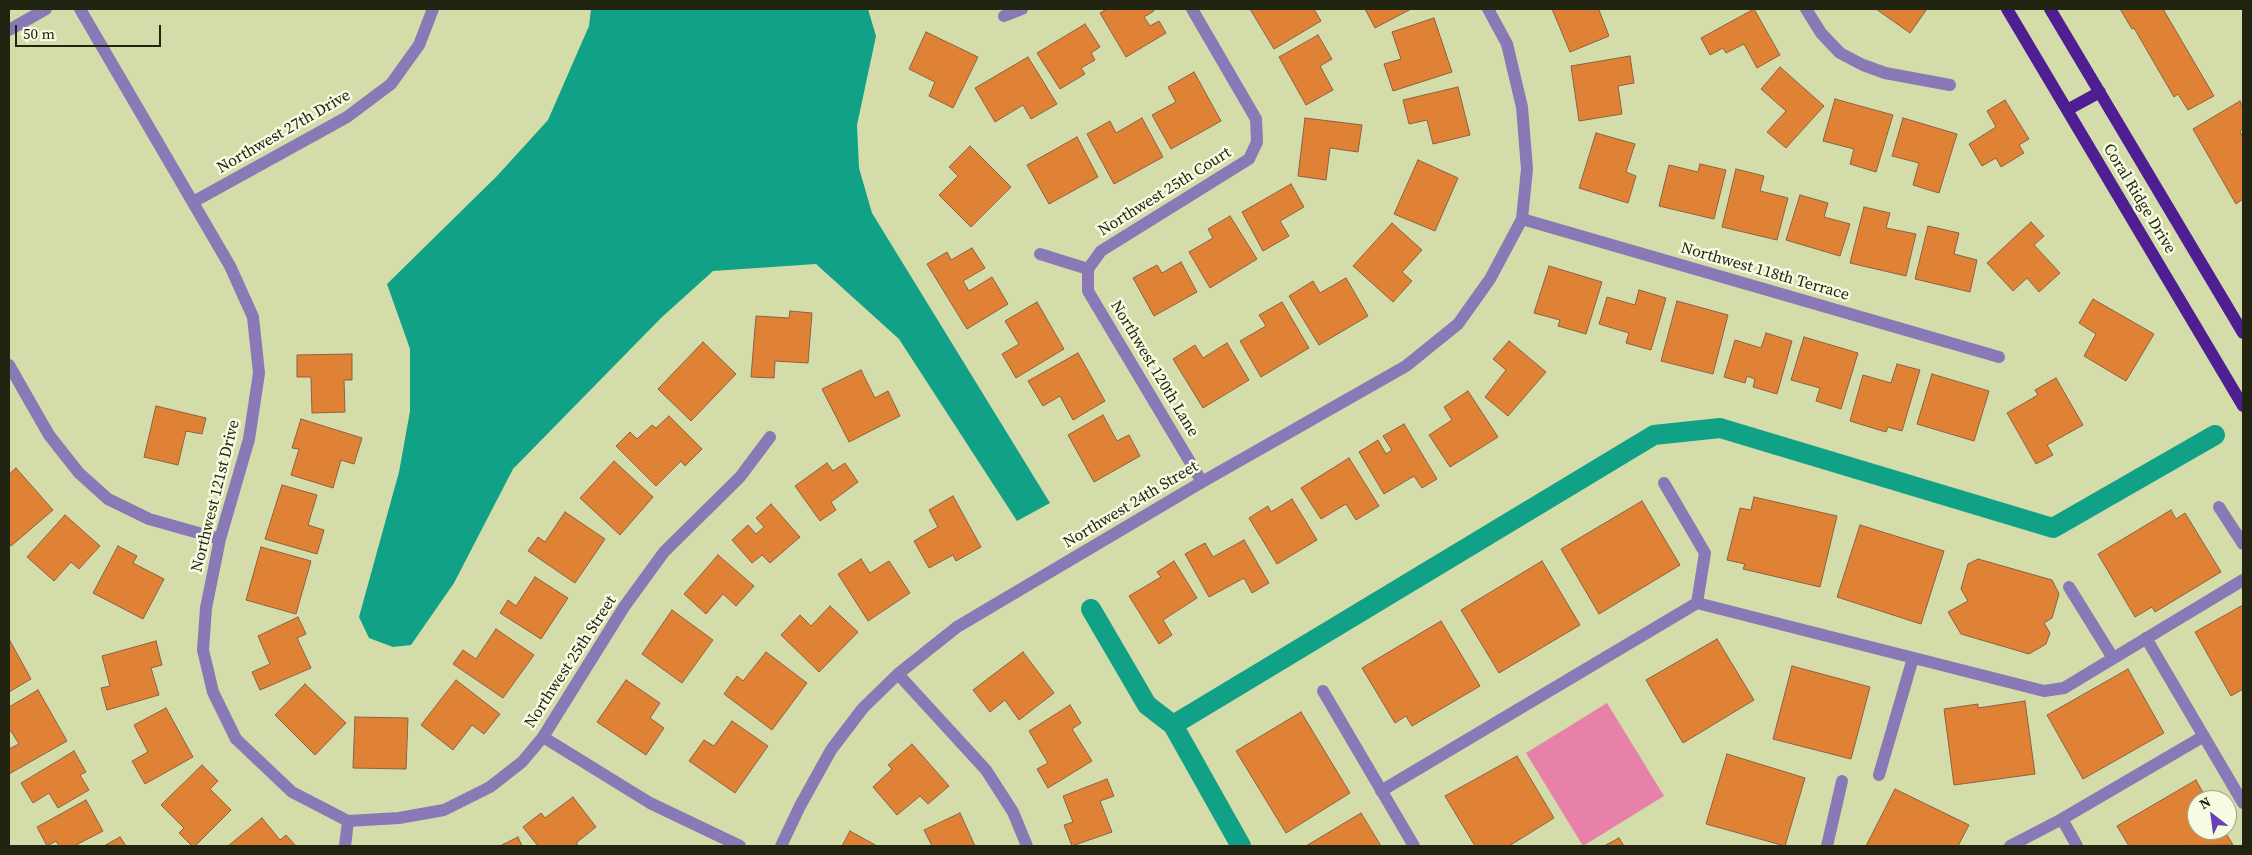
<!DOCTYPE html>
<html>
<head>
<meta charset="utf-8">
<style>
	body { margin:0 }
	#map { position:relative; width:2252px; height:855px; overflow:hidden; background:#d4dda9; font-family:"Source Serif 4",serif }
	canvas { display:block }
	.frame { position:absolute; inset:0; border:10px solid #212410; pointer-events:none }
	.north { position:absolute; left:2187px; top:790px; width:50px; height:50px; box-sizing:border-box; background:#f6fbe1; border:1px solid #a1a58d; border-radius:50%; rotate:330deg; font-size:14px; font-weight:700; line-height:20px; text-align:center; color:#212410 }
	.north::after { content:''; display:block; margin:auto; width:18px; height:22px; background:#6a3fb7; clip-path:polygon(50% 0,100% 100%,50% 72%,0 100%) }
	.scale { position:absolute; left:15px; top:25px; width:146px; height:22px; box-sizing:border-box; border:2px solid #212410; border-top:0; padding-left:6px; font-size:15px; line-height:18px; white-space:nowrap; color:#212410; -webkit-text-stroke:4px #f6fbe1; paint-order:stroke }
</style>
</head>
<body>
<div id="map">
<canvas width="2252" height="855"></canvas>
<div class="frame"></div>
<div class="north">N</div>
<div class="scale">50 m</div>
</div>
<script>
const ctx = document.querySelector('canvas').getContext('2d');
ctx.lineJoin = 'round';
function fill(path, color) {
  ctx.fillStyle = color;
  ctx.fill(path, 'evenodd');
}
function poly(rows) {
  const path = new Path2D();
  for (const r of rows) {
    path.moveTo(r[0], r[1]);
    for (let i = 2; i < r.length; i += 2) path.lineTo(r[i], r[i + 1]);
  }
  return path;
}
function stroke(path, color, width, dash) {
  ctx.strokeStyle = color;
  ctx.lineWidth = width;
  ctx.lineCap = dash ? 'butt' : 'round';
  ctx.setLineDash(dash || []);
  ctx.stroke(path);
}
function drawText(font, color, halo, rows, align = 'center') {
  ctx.font = font + ' "Source Serif 4",serif';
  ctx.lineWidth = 5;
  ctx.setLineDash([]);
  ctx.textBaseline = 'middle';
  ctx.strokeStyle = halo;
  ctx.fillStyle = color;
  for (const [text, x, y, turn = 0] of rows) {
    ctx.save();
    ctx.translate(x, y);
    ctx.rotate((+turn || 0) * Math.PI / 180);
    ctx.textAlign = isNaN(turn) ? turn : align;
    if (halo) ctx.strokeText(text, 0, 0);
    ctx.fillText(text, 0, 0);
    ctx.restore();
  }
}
fill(poly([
	[1607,703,1664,796,1583,846,1526,753]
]), '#e781aa');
fill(poly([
	[591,9,868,9,876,36,857,125,859,168,872,213,1050,503,1017,521,899,339,816,264,713,271,661,318,513,469,454,583,411,645,393,647,369,638,359,617,399,472,410,411,410,349,387,284,497,176,548,120,589,26]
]), '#10a187');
stroke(poly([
	[1091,609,1147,705,1173,725],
	[1241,846,1173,725,1654,435,1720,428,2053,528,2215,435]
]), '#10a187', 20);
const building = poly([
	[1107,9,1153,9,1154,11,1144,17,1150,26,1159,21,1166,33,1126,57,1100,13,1107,9],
	[1250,9,1314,9,1321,21,1274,49,1250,9],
	[1365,9,1411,9,1375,28,1365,9],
	[1552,9,1603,9,1599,10,1609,36,1570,52,1552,9],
	[1754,9,1780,55,1757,68,1744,44,1726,53,1723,48,1710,55,1701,38,1754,9],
	[1876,9,1927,9,1910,33,1876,9],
	[2120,9,2163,9,2214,96,2188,110,2178,94,2174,97,2134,28,2132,29,2120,9],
	[1434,18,1452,72,1393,91,1384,64,1401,59,1392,32,1434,18],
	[1085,24,1100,47,1091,53,1095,60,1081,68,1085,74,1060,89,1037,53,1085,24],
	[926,32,978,57,953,108,929,96,935,82,909,69,926,32],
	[1318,35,1332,59,1320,66,1333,90,1306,105,1279,57,1318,35],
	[1630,56,1634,83,1618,86,1622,114,1579,121,1571,66,1630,56],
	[1028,57,1057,104,1031,119,1023,105,995,122,975,88,1028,57],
	[1780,67,1824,106,1786,148,1767,132,1786,111,1761,89,1780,67],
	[1194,72,1221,121,1171,149,1152,115,1176,102,1168,87,1194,72],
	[1458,87,1470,135,1433,144,1427,120,1409,124,1403,100,1458,87],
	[1835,99,1893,115,1876,172,1850,164,1854,149,1823,141,1835,99],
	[2005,100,2029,139,2019,145,2024,153,2001,167,1996,158,1982,166,1969,144,1996,127,1987,111,2005,100],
	[2240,101,2243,107,2243,129,2240,131,2243,138,2243,199,2236,204,2193,129,2240,101],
	[1142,118,1163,157,1114,184,1087,134,1110,121,1116,133,1142,118],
	[1305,118,1362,125,1358,152,1330,148,1326,180,1298,176,1305,118],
	[1903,118,1957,134,1939,193,1913,185,1919,163,1892,156,1903,118],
	[1596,133,1635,144,1626,172,1636,176,1628,203,1579,188,1596,133],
	[1077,137,1098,177,1049,204,1027,165,1077,137],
	[970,146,1011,187,971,227,939,195,958,176,949,167,970,146],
	[1418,160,1458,178,1435,231,1394,214,1418,160],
	[1700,164,1726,170,1714,219,1659,206,1669,165,1698,172,1700,164],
	[1736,169,1764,176,1760,191,1788,198,1777,240,1722,227,1736,169],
	[1291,184,1304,207,1280,221,1289,236,1263,251,1242,212,1291,184],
	[1800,195,1828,203,1824,217,1850,224,1840,256,1786,240,1800,195],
	[1864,207,1890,213,1886,228,1916,234,1906,276,1850,263,1864,207],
	[1230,216,1257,259,1210,288,1189,252,1213,238,1208,229,1230,216],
	[2031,222,2044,236,2034,245,2060,273,2039,292,2027,278,2013,291,1987,263,2031,222],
	[1392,223,1422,250,1402,272,1412,281,1393,302,1353,266,1392,223],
	[1928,226,1959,233,1954,254,1977,260,1970,292,1915,279,1928,226],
	[972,248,985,268,963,281,969,291,992,277,1008,304,967,329,927,264,947,252,951,260,972,248],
	[1181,262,1197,292,1154,316,1133,278,1157,265,1162,273,1181,262],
	[1549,266,1602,282,1586,334,1558,326,1560,320,1534,313,1549,266],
	[1346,278,1368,316,1319,345,1289,296,1313,281,1320,293,1346,278],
	[1639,290,1666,298,1651,350,1626,343,1629,333,1599,324,1607,297,1635,305,1639,290],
	[2093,299,2154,334,2126,381,2084,356,2096,334,2079,323,2093,299],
	[1677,301,1728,315,1713,374,1661,361,1677,301],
	[1037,302,1064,349,1016,378,1002,354,1019,344,1005,321,1037,302],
	[1282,302,1309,348,1261,377,1240,341,1266,326,1259,315,1282,302],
	[790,311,812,313,808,363,775,361,774,378,751,377,756,316,789,318,790,311],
	[1766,333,1792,341,1777,394,1753,387,1755,379,1747,376,1745,383,1724,377,1735,340,1761,348,1766,333],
	[1804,337,1858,353,1841,409,1816,401,1820,388,1791,380,1804,337],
	[1509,341,1546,372,1508,416,1485,397,1506,370,1493,359,1509,341],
	[703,342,736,374,691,421,658,389,703,342],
	[1227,343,1249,380,1203,408,1173,359,1195,345,1203,358,1227,343],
	[1078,353,1105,401,1073,420,1060,396,1043,406,1028,381,1078,353],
	[352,354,352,380,344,380,345,412,312,413,311,377,297,377,297,355,352,354],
	[1897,364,1920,370,1902,431,1888,427,1886,432,1850,421,1863,375,1891,383,1897,364],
	[861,370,875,398,888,391,900,416,849,442,822,389,861,370],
	[1932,374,1989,391,1974,441,1917,424,1932,374],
	[2056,378,2083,425,2047,445,2053,455,2036,464,2007,413,2038,395,2035,390,2056,378],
	[1468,391,1498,437,1450,467,1429,435,1452,420,1444,407,1468,391],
	[156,406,206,418,202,434,186,431,178,465,144,457,156,406],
	[1103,415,1117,441,1129,435,1140,456,1094,482,1068,435,1103,415],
	[669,416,702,449,685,466,681,461,656,486,616,446,630,432,637,439,652,425,656,428,669,416],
	[301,419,362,438,354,464,341,460,333,488,291,475,299,449,292,448,301,419],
	[1404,424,1437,479,1422,488,1414,476,1384,494,1359,452,1378,440,1386,454,1392,450,1383,436,1404,424],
	[1349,458,1379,506,1356,520,1346,504,1321,519,1301,488,1349,458],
	[614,461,653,497,620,535,580,498,614,461],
	[827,463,833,471,845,463,858,482,831,502,836,510,820,521,795,486,827,463],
	[16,468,53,510,11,546,9,543,9,474,16,468],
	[282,485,317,495,308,525,324,530,317,554,265,539,282,485],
	[953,496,981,547,956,561,953,555,929,568,914,541,938,527,929,510,953,496],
	[1754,497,1837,516,1820,587,1743,569,1745,564,1727,560,1740,508,1751,510,1754,497],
	[1292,499,1317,540,1277,564,1249,518,1268,506,1271,512,1292,499],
	[1642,501,1680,565,1599,614,1561,549,1642,501],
	[771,504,800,537,770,563,762,555,752,563,732,540,748,525,756,534,764,527,756,518,771,504],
	[2171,510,2176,519,2185,513,2221,572,2155,612,2152,607,2135,617,2098,554,2171,510],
	[565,512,605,539,575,583,528,551,538,537,545,542,565,512],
	[65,515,100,546,79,569,71,562,54,581,27,557,65,515],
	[1860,525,1944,551,1921,624,1837,597,1860,525],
	[1244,540,1269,583,1252,593,1244,578,1209,597,1185,554,1205,543,1213,557,1244,540],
	[118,546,137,556,133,563,164,579,143,619,93,593,118,546],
	[261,547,311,561,296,614,246,600,261,547],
	[718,555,754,586,736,606,723,594,706,614,684,594,718,555],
	[861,559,870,573,889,561,910,593,868,621,838,574,861,559],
	[1978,559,2052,580,2059,594,2052,618,2044,623,2050,633,2046,644,2029,654,1961,634,1948,612,1968,601,1961,589,1968,564,1978,559],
	[1174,561,1197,598,1163,620,1172,635,1159,644,1129,596,1161,577,1157,572,1174,561],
	[1542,561,1580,625,1499,673,1461,610,1542,561],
	[535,577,568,598,541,639,500,613,508,600,516,606,535,577],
	[2243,605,2243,689,2231,696,2195,632,2243,605],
	[830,606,858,632,819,672,781,635,800,615,811,626,830,606],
	[672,610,713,640,682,683,642,654,672,610],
	[298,617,306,634,297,638,311,668,260,690,252,672,270,664,258,636,298,617],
	[1441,621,1480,686,1412,726,1406,716,1395,723,1362,668,1441,621],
	[496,629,534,655,503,698,453,664,463,650,476,659,496,629],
	[9,639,31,679,9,692,9,639],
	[1717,639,1754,700,1683,743,1646,680,1717,639],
	[156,641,162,665,151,668,159,695,107,710,101,688,110,686,102,656,156,641],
	[766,652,807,683,772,730,724,694,737,676,743,681,766,652],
	[1023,652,1054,693,1019,720,1005,700,990,712,973,690,1023,652],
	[1792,666,1870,687,1851,759,1773,739,1792,666],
	[2128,669,2164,733,2083,779,2047,715,2128,669],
	[456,680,500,714,484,734,472,725,453,750,421,725,456,680],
	[626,680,660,703,650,718,664,728,646,755,597,722,626,680],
	[305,684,346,723,315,755,275,715,305,684],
	[38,690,67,741,9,774,9,749,19,744,11,731,9,732,9,707,38,690],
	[2025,701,2035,774,1954,785,1944,709,1978,704,1978,708,2025,701],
	[1070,705,1081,723,1072,729,1092,761,1048,788,1037,769,1048,763,1029,731,1070,705],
	[166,708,193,757,145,784,132,761,148,752,134,725,166,708],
	[1301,712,1350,793,1286,833,1236,751,1301,712],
	[355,717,408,718,406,769,353,768,355,717],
	[732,721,768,746,735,793,689,761,704,740,714,746,732,721],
	[912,744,949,786,928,804,920,796,897,815,873,787,892,769,888,765,912,744],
	[74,751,86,772,80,775,89,790,58,808,49,793,33,803,21,783,74,751],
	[1727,754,1805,778,1785,846,1706,824,1727,754],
	[1517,756,1554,818,1509,846,1475,846,1445,796,1517,756],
	[202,765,218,781,210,789,231,810,195,846,192,846,179,833,184,828,161,805,202,765],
	[1107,779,1114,796,1100,801,1112,832,1072,846,1064,825,1073,822,1063,796,1107,779],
	[2196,780,2207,800,2197,800,2197,830,2224,830,2233,845,2129,846,2117,826,2196,780],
	[1895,789,1969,825,1958,846,1866,846,1895,789],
	[573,797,596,827,576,843,579,846,538,846,523,827,541,813,545,818,573,797],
	[86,800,103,831,74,846,59,846,56,841,47,846,37,827,86,800],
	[960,813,975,846,932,846,924,830,960,813],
	[1361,813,1381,846,1306,846,1361,813],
	[262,818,280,840,286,835,296,846,228,846,262,818],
	[850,831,877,846,842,846,850,831],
	[120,837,126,846,104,846,120,837],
	[518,837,522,846,500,846,518,837],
	[1619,838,1624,846,1604,846,1619,838]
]);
fill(building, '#e08236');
stroke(building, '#8b6143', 1);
stroke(poly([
	[80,9,230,266,253,317,259,373,249,439,220,539,206,608,203,650,213,692,236,739,292,792,348,821,399,818,444,810,490,787,522,762,543,737,624,607,664,552,740,477,770,437],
	[1806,9,1821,33,1840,53,1863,65,1885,73,1950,85],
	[1004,16,1022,9],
	[9,30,46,9],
	[193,202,347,117,391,84,419,45,433,9],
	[1522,219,1999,357],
	[1040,254,1088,269],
	[1088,269,1101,251,1249,159,1257,142,1256,119,1192,9],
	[1088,269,1088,291,1202,482],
	[9,365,49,435,79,473,108,499,149,519,220,539],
	[1664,483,1705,553,1697,603],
	[2219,507,2243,544],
	[2069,587,2113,658],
	[2146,638,2243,803],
	[898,674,986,770,1013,812,1027,846],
	[1323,691,1414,846],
	[543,737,650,803,740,846],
	[1879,775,1913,658],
	[1381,791,1697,603,2044,691,2064,688,2243,580],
	[2062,819,2077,846],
	[345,846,348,821],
	[781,846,800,806,831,750,863,708,898,674,957,627,1202,482,1406,366,1458,324,1490,279,1522,219,1527,169,1522,107,1507,44,1488,9],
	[1827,846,1842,781],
	[2010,846,2062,819,2204,736]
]), '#8979b6', 12);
stroke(poly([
	[2007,9,2243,406],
	[2050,9,2243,333],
	[2067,110,2100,92]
]), '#4e1e92', 12);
drawText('16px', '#212410', '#f6fbe1', [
	["Northwest 27th Drive",284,132,-30],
	["Northwest 25th Court",1165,192,-32],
	["Coral Ridge Drive",2139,199,59],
	["Northwest 118th Terrace",1765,272,16],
	["Northwest 120th Lane",1154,369,59],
	["Northwest 121st Drive",216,496,-76],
	["Northwest 24th Street",1131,505,-31],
	["Northwest 25th Street",571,662,-57]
]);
</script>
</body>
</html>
